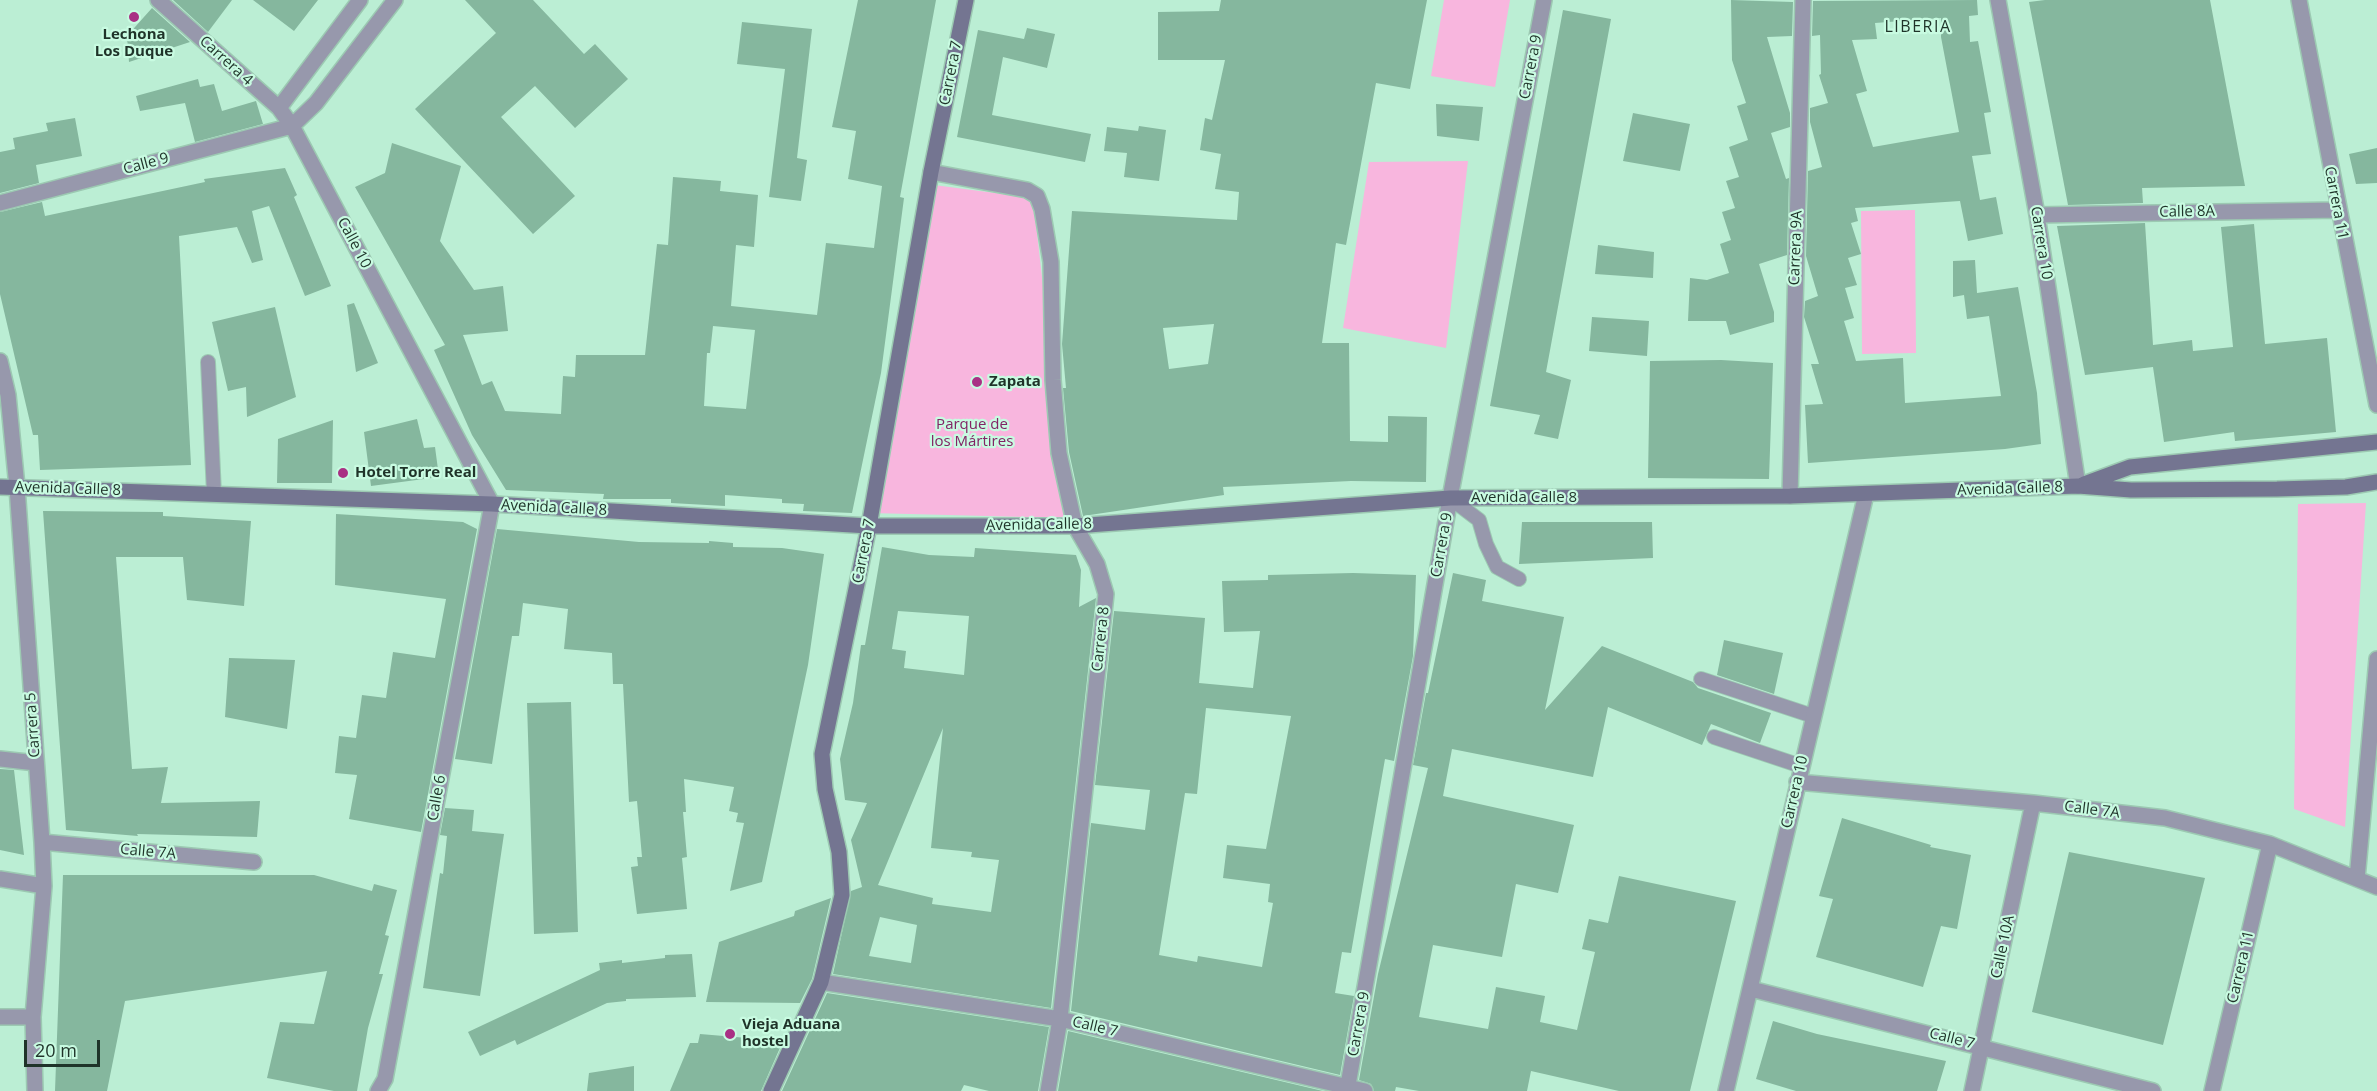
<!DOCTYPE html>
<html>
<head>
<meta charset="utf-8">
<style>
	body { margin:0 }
	#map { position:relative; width:2377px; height:1091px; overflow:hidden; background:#bbeed4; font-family:"Open Sans",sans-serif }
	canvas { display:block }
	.scale { position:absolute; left:24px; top:1040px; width:76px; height:27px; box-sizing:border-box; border:3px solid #1f3329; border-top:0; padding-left:8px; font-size:18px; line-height:21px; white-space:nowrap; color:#1f3329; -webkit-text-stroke:4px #c8fbe1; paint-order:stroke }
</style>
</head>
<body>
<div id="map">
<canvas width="2377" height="1091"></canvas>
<div class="scale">20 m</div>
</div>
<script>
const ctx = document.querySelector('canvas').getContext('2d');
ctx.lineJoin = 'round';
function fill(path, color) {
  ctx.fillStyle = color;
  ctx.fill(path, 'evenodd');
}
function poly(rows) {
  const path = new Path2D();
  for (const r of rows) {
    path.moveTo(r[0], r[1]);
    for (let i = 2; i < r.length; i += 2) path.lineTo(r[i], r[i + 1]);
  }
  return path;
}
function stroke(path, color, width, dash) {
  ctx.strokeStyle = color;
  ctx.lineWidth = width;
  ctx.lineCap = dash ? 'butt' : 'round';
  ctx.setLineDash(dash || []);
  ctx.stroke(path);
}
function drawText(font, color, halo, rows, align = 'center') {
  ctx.font = font + ' "Open Sans",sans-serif';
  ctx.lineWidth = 4.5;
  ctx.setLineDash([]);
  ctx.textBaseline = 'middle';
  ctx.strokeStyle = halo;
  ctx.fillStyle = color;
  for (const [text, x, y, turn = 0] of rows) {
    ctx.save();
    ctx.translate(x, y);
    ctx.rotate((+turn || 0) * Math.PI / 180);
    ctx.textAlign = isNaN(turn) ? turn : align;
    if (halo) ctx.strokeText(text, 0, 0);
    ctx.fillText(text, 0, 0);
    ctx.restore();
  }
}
fill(poly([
	[1444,0,1510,0,1495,87,1431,76],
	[1468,161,1446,348,1343,328,1369,162],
	[934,185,1033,198,1049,339,1054,442,1065,518,870,513],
	[1915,210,1916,353,1862,354,1861,211],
	[2366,503,2345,827,2294,809,2298,504]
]), '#f8b6de');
fill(poly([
	[173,0,232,0,208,32],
	[253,0,318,0,294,31],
	[465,0,533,0,584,54,595,44,628,79,575,128,535,86,501,117,575,196,533,234,415,109,496,33],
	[858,0,936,0,900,197,904,198,881,373,852,513,803,511,804,504,782,503,782,499,725,495,725,506,671,503,671,499,603,499,604,494,506,490,472,435,434,350,445,345,355,187,385,173,392,143,461,166,440,241,474,290,503,286,508,331,463,335,482,385,492,381,505,411,561,414,563,376,575,377,576,355,645,355,657,244,668,245,673,177,721,181,720,191,758,195,754,247,736,245,731,306,817,315,826,243,874,248,882,186,848,179,856,131,832,127],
	[713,326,755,330,746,409,704,406,707,353,710,353],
	[1221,0,1427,0,1410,89,1376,83,1346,245,1336,243,1322,343,1349,343,1350,441,1388,442,1388,416,1427,417,1426,482,1351,481,1223,487,1224,495,1083,516,1069,452,1063,388,1066,388,1062,344,1072,211,1237,220,1239,192,1215,189,1221,154,1200,150,1205,118,1212,120,1225,60,1158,60,1158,12,1219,11],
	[1214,324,1208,364,1169,369,1163,328],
	[1731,0,1793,2,1792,36,1767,37,1790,113,1790,127,1771,133,1786,179,1789,178,1787,255,1759,264,1774,312,1774,322,1730,335,1726,321,1688,321,1690,278,1707,280,1729,273,1720,244,1731,240,1722,212,1735,208,1726,181,1739,177,1729,147,1748,140,1737,106,1746,103,1732,60],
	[1977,0,1978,15,1969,16,1970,42,1978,41,1991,112,1984,113,1991,154,1972,156,1980,200,1996,197,2003,234,1968,241,1960,201,1855,208,1858,221,1851,223,1861,254,1848,258,1857,285,1845,288,1854,318,1844,321,1856,361,1903,358,1905,403,2001,396,1989,316,1967,319,1964,295,1953,297,1953,261,1975,260,1977,293,2018,287,2037,393,2041,444,2005,449,1808,463,1805,405,1823,404,1811,364,1819,364,1804,317,1805,301,1818,296,1806,256,1808,171,1822,167,1810,122,1810,108,1828,103,1819,75,1821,74,1820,35,1812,36,1813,1],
	[1941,18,1941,37,1959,132,1873,147,1856,94,1867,91,1852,40,1877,39,1875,23],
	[2045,0,2210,0,2245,186,2142,188,2143,203,2068,205,2029,2],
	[152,8,190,42,129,62,127,36],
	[1563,10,1611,19,1546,372,1571,380,1558,439,1534,434,1540,415,1490,406],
	[742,22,812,29,797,158,807,160,801,201,769,197,785,69,737,64],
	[1027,28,1055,34,1047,68,1003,57,992,115,1091,134,1085,162,957,137,978,30,1024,39],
	[198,79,200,87,214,84,222,111,256,101,263,124,195,142,185,103,140,111,136,96],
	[1436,104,1483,107,1479,141,1437,136],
	[1633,113,1690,124,1680,171,1623,161],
	[75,118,82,156,36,165,39,183,0,193,0,152,15,149,13,138,48,131,46,123],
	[1139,126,1166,130,1159,181,1124,177,1127,153,1104,151,1107,127,1138,131],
	[2377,148,2377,183,2356,184,2349,154],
	[285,168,297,195,294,197,331,286,305,296,269,206,252,211,263,260,252,263,237,227,179,236,191,465,40,470,38,435,33,435,0,294,0,212,42,202,45,216,205,182,204,179],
	[2145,223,2153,345,2192,340,2193,351,2233,347,2221,227,2254,224,2265,344,2327,338,2336,432,2235,441,2234,432,2164,442,2153,367,2085,375,2057,226],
	[1598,245,1654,252,1653,278,1595,274],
	[354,303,378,363,356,372,347,305],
	[275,307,296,397,247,417,246,387,228,391,212,322],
	[1592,317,1649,321,1647,356,1589,351],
	[1721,360,1773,363,1769,479,1648,478,1650,361],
	[417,419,424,448,435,447,439,477,371,486,364,432],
	[333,420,332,483,277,483,278,439],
	[43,511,163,512,163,516,251,521,244,606,187,600,183,557,116,557,132,769,168,767,161,803,260,801,257,837,137,834,138,836,66,830],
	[336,514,463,522,477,529,421,832,349,819,357,775,335,773,339,736,356,738,362,695,386,698,393,652,435,658,446,599,335,585],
	[1522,522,1652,522,1653,558,1519,564],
	[497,529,639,542,709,543,709,541,733,543,733,547,782,548,824,554,808,665,762,882,730,891,744,823,736,822,738,813,729,811,734,787,684,779,686,812,683,812,687,857,682,858,687,909,637,914,631,867,638,866,637,857,642,857,637,801,629,802,623,684,613,684,612,653,564,649,568,609,523,603,519,636,512,636,492,764,455,759],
	[882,547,929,555,974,557,975,548,1076,555,1081,570,1079,607,1096,598,1051,1008,833,974,851,891,862,887,851,840,867,803,845,800,840,759,853,703,861,645,865,645],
	[898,611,969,616,964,675,904,668,906,651,892,649],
	[943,728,931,848,972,852,971,857,999,860,991,912,932,904,933,898,878,885],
	[880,917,917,925,911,963,869,956],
	[1353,573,1416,575,1413,656,1394,761,1385,759,1351,953,1342,952,1335,993,1354,996,1340,1075,1071,1011,1091,823,1145,830,1150,790,1095,785,1114,611,1205,618,1199,683,1253,688,1260,631,1224,632,1222,581,1268,580,1268,575],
	[1206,708,1291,716,1266,849,1227,845,1223,878,1270,884,1268,902,1273,903,1262,967,1198,956,1197,962,1159,955,1185,793,1197,794],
	[1453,573,1486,580,1482,601,1564,617,1545,710,1602,646,1693,682,1698,688,1771,713,1760,743,1711,724,1702,745,1608,707,1593,777,1452,749,1443,796,1574,825,1558,893,1516,884,1502,957,1433,945,1419,1017,1488,1029,1496,987,1545,996,1540,1022,1577,1030,1595,952,1582,949,1589,919,1608,923,1619,876,1736,901,1690,1091,1619,1091,1531,1071,1527,1091,1419,1091,1396,1087,1395,1091,1374,1091,1371,1084,1359,1080,1378,974,1428,768,1413,765,1426,693,1428,693],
	[1724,640,1783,653,1774,694,1717,675],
	[229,658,295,660,287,729,225,717],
	[571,702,578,932,534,934,527,703],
	[0,769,14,770,24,855,0,850],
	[445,808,474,810,472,831,504,834,480,996,423,988,440,873,443,874,447,836,440,835],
	[1842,818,1931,845,1930,847,1971,855,1957,929,1941,926,1923,987,1816,957,1833,899,1819,896],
	[2069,852,2205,878,2163,1045,2032,1012],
	[63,875,314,875,372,891,374,884,397,890,385,935,389,936,379,974,383,974,368,1028,357,1091,334,1091,267,1078,280,1022,314,1024,327,971,125,1001,107,1091,55,1091],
	[831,898,812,979,800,1003,706,1002,719,942,794,916,795,911],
	[692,954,696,997,626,999,626,1001,607,1003,517,1045,515,1040,480,1056,468,1032,600,970,599,963,622,960,622,963,665,958,665,955],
	[827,993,1049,1027,1038,1091,989,1091,964,1085,961,1091,782,1091],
	[1773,1021,1817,1034,1946,1061,1937,1091,1796,1091,1756,1079],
	[1068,1031,1323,1091,1058,1091],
	[700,1034,783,1041,761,1091,670,1091,690,1043,698,1043],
	[634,1066,634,1091,587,1091,589,1073]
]), '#85b79e');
const lane = poly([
	[208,362,214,494],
	[1450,498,1479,520,1486,544,1497,567,1519,579],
	[1701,679,1813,716],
	[1714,737,1801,766]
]);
const street = poly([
	[158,0,279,108,292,126,492,504,385,1079,378,1091],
	[1998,0,2037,215,2078,486],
	[2299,0,2377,405],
	[279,108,360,0],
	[931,172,1027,190,1037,196,1042,209,1051,262,1053,380,1059,453,1075,526,1097,564,1106,594,1060,1019,1048,1091],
	[0,203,292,126,316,103,395,0],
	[2037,215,2337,210],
	[0,361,8,395,17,487,42,842,44,886,33,1017,35,1091],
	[1790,496,1803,0],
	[0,759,36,763],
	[1797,782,2033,803,2165,818,2270,844,2377,887],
	[42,842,254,862],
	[0,879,44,886],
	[2357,879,2377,659],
	[821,982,1060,1019,1365,1091],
	[1751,989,2153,1091],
	[0,1017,33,1017],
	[1347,1091,1450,498,1544,0],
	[1726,1091,1866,494],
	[1972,1091,2033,803],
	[2212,1091,2270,844]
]);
const secondary = poly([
	[2084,484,2130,467,2377,442],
	[0,487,492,504,869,526,1075,526,1450,498,1790,496,2078,486,2131,490,2277,489,2346,487,2377,482],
	[771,1091,821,982,842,895,839,852,825,789,822,754,869,526,931,172,966,0]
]);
stroke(lane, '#9cc9b2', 16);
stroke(street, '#9cc9b2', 18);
stroke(secondary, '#9cc9b2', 18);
stroke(lane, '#9798ac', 14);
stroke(street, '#9798ac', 15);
stroke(secondary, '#747591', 15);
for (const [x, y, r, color] of [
	[134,17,6,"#a93084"],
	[977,382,6,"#a93084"],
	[343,473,6,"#a93084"],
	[730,1034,6,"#a93084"]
]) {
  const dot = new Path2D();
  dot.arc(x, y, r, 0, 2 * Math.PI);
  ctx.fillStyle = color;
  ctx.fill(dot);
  stroke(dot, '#c8fbe1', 2);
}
drawText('bold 15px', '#1f3329', '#c8fbe1', [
	["Lechona",134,35,"center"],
	["Los Duque",134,52,"center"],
	["Zapata",989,382],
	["Hotel Torre Real",355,473],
	["Vieja Aduana",742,1025],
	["hostel",742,1042]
], 'left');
drawText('15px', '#1f3329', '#c8fbe1', [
	["Carrera 4",226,61,42],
	["Carrera 9",1531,67,-79],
	["Carrera 7",951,73,-79],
	["Calle 9",146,164,-15],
	["Carrera 11",2336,203,79],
	["Calle 8A",2187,212,-1],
	["Calle 10",354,243,62],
	["Carrera 10",2041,243,81],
	["Carrera 9A",1796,248,-88],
	["Avenida Calle 8",68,489,2],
	["Avenida Calle 8",2010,489,-2],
	["Avenida Calle 8",1524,498],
	["Avenida Calle 8",554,508,3],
	["Avenida Calle 8",1039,525,-1],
	["Carrera 9",1442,545,-80],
	["Carrera 7",864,551,-79],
	["Carrera 8",1101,639,-84],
	["Carrera 5",33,725,-94],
	["Carrera 10",1795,792,-77],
	["Calle 6",437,798,-80],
	["Calle 7A",2092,810,7],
	["Calle 7A",148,852,5],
	["Calle 10A",2003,947,-78],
	["Carrera 11",2241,967,-77],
	["Carrera 9",1359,1024,-80],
	["Calle 7",1095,1027,13],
	["Calle 7",1952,1039,14]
]);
drawText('15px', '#822465', '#c8fbe1', [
	["Parque de",972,425],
	["los Mártires",972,442]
]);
ctx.letterSpacing = '1.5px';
drawText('16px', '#1f3329', '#c8fbe1', [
	["LIBERIA",1918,27]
]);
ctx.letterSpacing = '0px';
</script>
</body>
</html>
